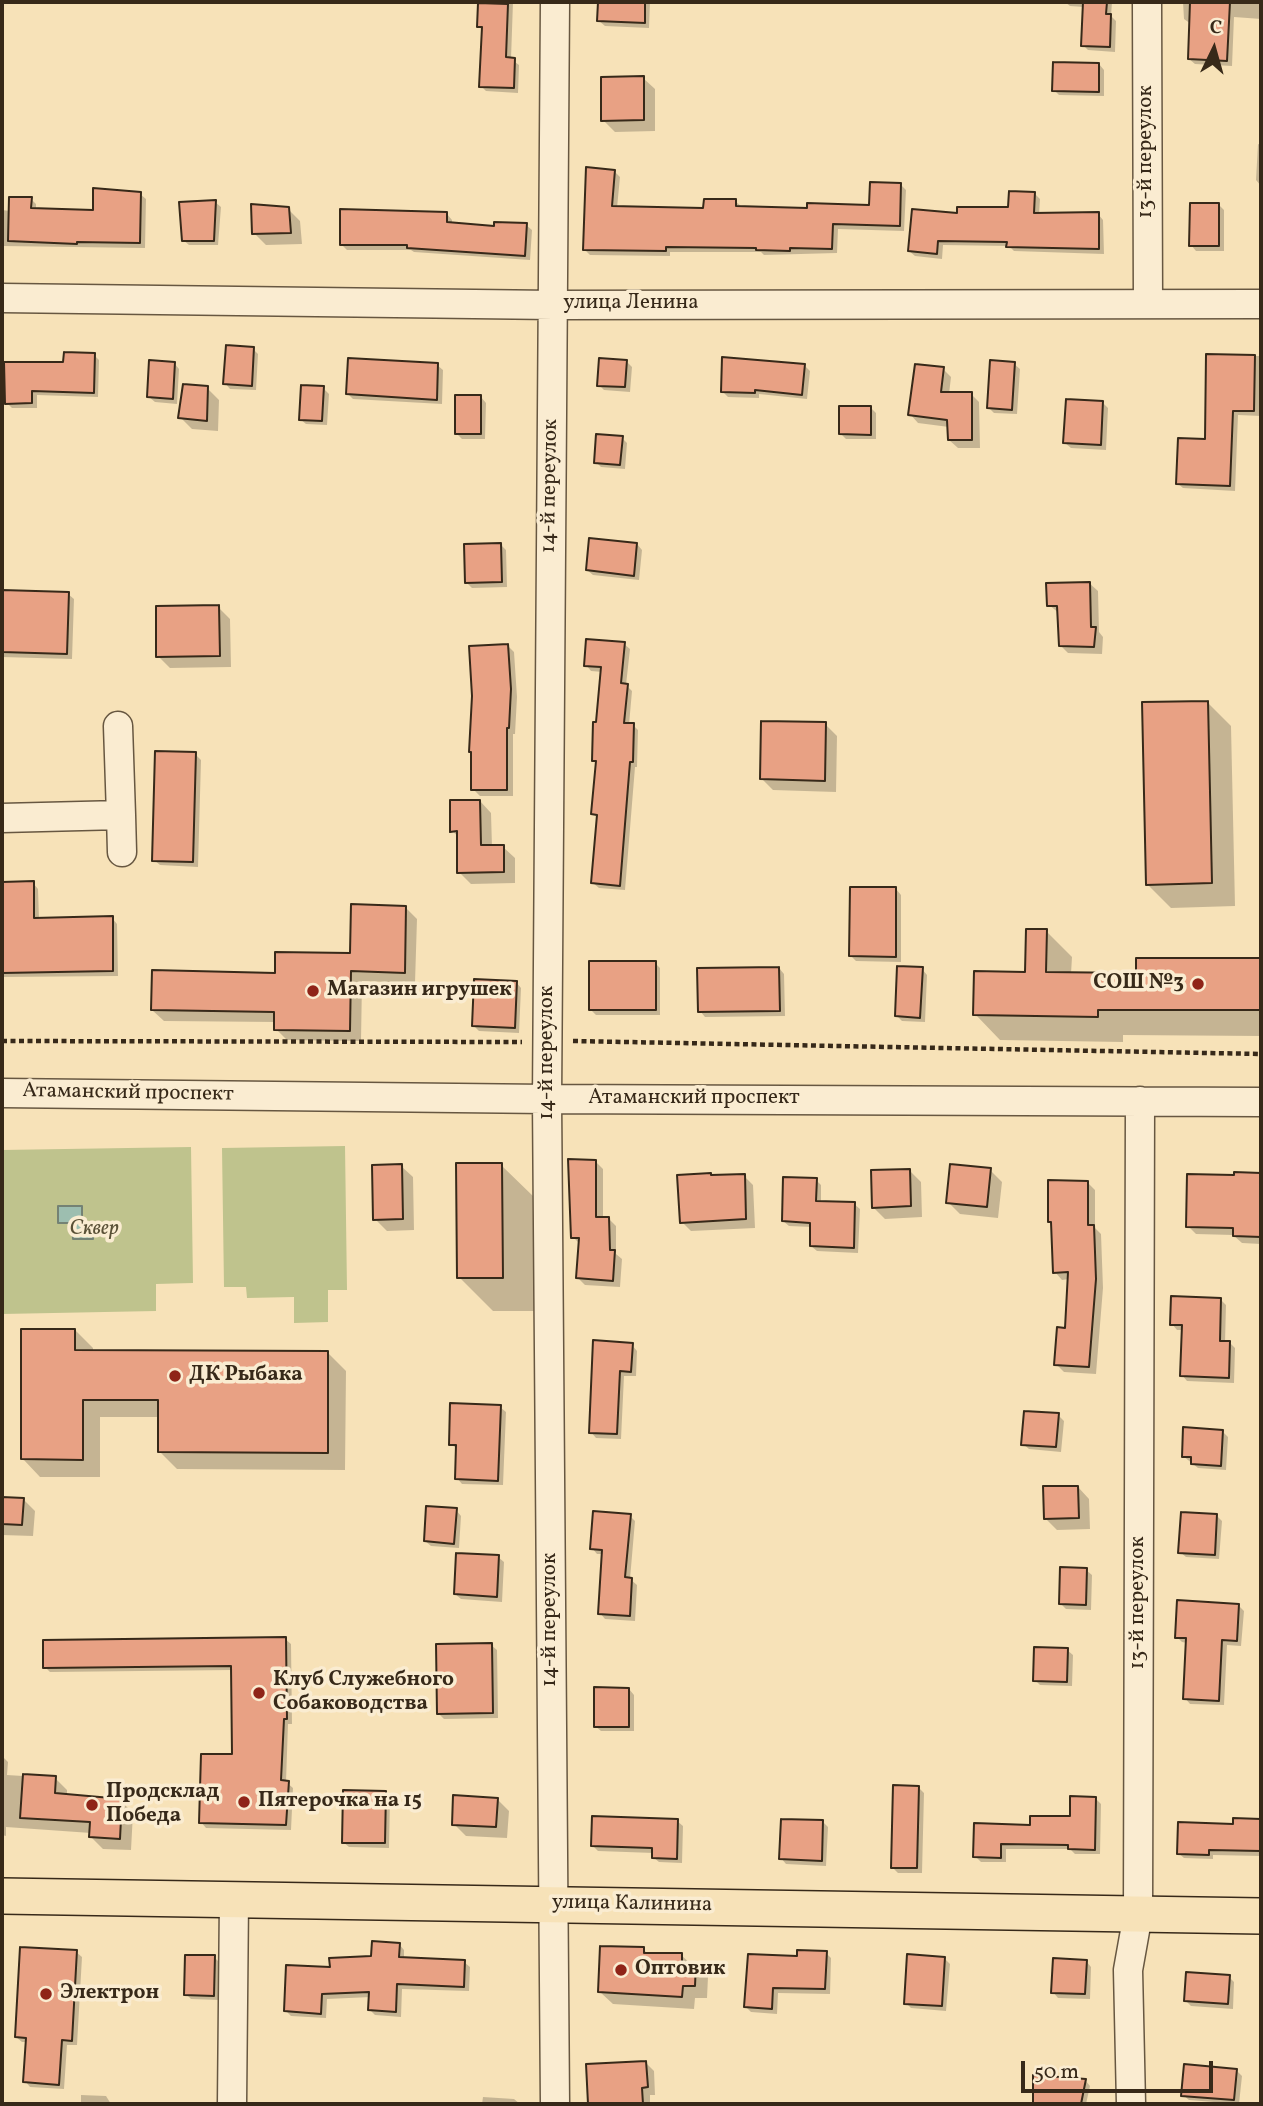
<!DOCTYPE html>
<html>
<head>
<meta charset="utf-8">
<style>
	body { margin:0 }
	#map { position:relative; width:1263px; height:2106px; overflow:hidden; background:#f7e2b8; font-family:Vollkorn,serif }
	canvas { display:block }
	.frame { position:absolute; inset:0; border:4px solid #372919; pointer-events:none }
	.north { position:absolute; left:1179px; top:14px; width:70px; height:70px; -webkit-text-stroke:5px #faecd1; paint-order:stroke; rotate:5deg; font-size:19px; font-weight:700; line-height:28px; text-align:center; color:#372919 }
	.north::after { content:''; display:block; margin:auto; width:24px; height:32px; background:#372919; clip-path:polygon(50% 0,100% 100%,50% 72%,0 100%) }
	.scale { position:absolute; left:1021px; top:2061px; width:192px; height:32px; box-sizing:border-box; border:4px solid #372919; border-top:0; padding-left:9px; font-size:21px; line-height:24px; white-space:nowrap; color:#372919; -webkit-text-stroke:5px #faecd1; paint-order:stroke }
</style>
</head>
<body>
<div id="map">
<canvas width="1263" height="2106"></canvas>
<div class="frame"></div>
<div class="north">С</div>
<div class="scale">50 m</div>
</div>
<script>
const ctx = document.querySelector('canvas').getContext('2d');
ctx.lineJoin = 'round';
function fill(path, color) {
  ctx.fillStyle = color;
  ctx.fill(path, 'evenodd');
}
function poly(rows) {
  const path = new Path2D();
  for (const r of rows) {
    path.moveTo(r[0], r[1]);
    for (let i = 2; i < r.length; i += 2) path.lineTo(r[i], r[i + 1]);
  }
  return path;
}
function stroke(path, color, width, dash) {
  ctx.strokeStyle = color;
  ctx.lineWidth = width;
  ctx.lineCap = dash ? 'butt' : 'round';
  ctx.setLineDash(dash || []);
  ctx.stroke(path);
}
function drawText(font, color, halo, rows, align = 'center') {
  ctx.font = font + ' Vollkorn,serif';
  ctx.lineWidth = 7;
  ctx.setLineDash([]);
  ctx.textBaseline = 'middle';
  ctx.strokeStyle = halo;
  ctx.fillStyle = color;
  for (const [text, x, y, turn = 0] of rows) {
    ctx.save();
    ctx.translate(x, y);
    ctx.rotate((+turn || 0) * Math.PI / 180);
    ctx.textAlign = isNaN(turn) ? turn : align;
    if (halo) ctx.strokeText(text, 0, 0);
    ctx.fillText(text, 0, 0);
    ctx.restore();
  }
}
fill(poly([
	[345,1146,347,1290,328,1290,328,1322,294,1323,294,1297,247,1298,246,1287,224,1287,222,1148],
	[191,1147,193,1283,156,1284,156,1311,2,1314,2,1150]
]), '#bfc38d');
const water = poly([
	[58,1206,82,1206,82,1222,92,1222,93,1239,73,1239,72,1223,58,1223,58,1206]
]);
fill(water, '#9dbeb0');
stroke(water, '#748274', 2);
fill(poly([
	[479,2,513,2,511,59,519,65,518,93,486,91,481,86,484,31,479,27],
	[600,2,650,2,649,28,605,26,599,21],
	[1065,2,1112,2,1111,16,1116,21,1115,52,1088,50,1083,45,1084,7,1070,6],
	[1183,2,1261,2,1261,19,1234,17,1232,66,1195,64,1189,59,1191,24,1184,19],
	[1099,64,1104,70,1104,96,1059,95,1054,90],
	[643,78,655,89,655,131,615,132,603,120],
	[1258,144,1261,145,1261,186,1256,180],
	[614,171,620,177,617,208,705,210,735,201,741,206,809,210,870,207,901,185,906,190,904,231,838,229,837,253,764,255,761,252,670,252,670,256,590,255,584,249],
	[140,194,146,199,145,248,2,246,2,210,10,211,31,199,36,204,36,210,94,212],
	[1035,194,1040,199,1039,215,1098,214,1103,220,1104,254,1014,251,1009,246,943,245,942,259,915,256,909,251,959,215,1010,209],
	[215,202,221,207,218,245,189,245,183,240],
	[1219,205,1224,210,1224,251,1196,251,1191,245],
	[288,209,300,221,302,244,266,245,254,233],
	[447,214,452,220,452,225,495,228,526,225,532,230,530,260,414,252,411,250,347,250,341,244],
	[253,349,258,354,256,390,230,389,225,383],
	[94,355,99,360,98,397,37,395,37,408,12,408,7,403,6,392,2,392,2,364,65,364],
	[1208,356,1261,356,1261,416,1238,415,1235,491,1183,488,1177,483,1206,441],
	[626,361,632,367,630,392,604,390,599,385],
	[174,363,179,369,177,404,155,402,149,397],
	[1014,364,1020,369,1017,414,994,413,988,407],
	[437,365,443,370,442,404,353,399,348,394],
	[804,365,810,371,807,399,759,394,759,398,728,397,722,391],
	[943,369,951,377,949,394,971,394,979,402,980,448,958,448,949,440,949,427,918,423,910,414],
	[207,388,219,400,218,431,192,429,180,417],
	[323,388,329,394,327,425,306,424,300,419],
	[481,397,486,403,485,439,462,439,456,433],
	[1103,403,1108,408,1106,450,1071,448,1065,443],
	[871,408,876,413,876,439,846,439,841,434],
	[622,438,627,443,625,469,601,467,596,462],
	[637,544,642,550,639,580,593,575,587,570],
	[501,545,506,550,507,587,472,588,467,583],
	[1089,583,1098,591,1099,632,1103,637,1102,654,1068,653,1060,645,1059,613,1049,605],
	[2,592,68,594,74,599,72,659,2,657],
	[218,607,230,619,231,667,170,668,158,656],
	[624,644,630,649,626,685,632,691,629,725,633,725,638,730,637,767,635,767,625,890,599,888,593,883,599,819,593,813,597,764,594,760,603,672,591,671,586,665],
	[507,645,514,652,517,697,515,734,513,734,513,796,480,796,473,789],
	[1207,702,1231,726,1235,906,1171,908,1147,884],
	[825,724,837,736,836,792,773,790,761,778],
	[195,754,201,760,198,867,160,865,154,860],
	[480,801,491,813,492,847,503,847,515,858,515,883,471,884,459,872,459,837,452,831],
	[33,883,38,889,39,919,112,918,117,924,118,976,2,977,2,884],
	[896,889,901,895,901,962,856,961,851,956],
	[406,908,417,919,415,983,362,981,361,1041,287,1040,276,1029,276,1022,164,1021,152,1010,352,955],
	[1046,931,1072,957,1071,974,1137,975,1137,959,1261,960,1261,1036,1123,1035,1123,1042,1000,1040,975,1014,1027,974],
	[655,963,660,968,660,1015,596,1015,591,1010],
	[779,968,784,974,785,1016,705,1017,700,1011],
	[922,969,927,975,925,1022,902,1021,897,1016],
	[516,982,521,988,519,1033,479,1031,474,1026],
	[596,1162,603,1169,603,1219,609,1219,616,1226,616,1254,622,1259,620,1287,585,1285,578,1278,580,1244,573,1237],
	[501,1165,535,1198,536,1311,493,1311,459,1277],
	[401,1166,413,1177,414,1230,387,1231,375,1219],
	[909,1170,921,1182,922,1217,885,1219,873,1207],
	[990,1170,1002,1182,998,1218,960,1214,948,1202],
	[1236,1174,1261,1175,1261,1244,1242,1243,1233,1235,1196,1234,1188,1226],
	[744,1176,753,1185,755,1228,691,1231,682,1222],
	[816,1180,821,1185,821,1203,854,1204,860,1209,858,1253,817,1251,811,1246,812,1227,789,1226,783,1221],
	[1088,1183,1095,1190,1095,1228,1101,1234,1103,1288,1096,1374,1064,1372,1056,1364,1067,1330,1069,1279,1062,1280,1055,1272,1053,1224,1050,1221],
	[1221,1300,1226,1305,1225,1343,1230,1343,1235,1348,1234,1383,1187,1381,1182,1375,1183,1330,1177,1330,1172,1324],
	[75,1330,93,1348,93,1352,328,1353,346,1371,345,1470,177,1469,159,1451,160,1417,100,1417,100,1477,40,1477,23,1459],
	[632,1345,637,1351,636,1376,624,1376,621,1439,596,1438,591,1432],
	[500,1407,506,1412,503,1485,462,1484,457,1478,458,1449,450,1444],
	[1058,1415,1064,1421,1061,1452,1029,1449,1023,1444],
	[1222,1431,1228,1437,1226,1470,1198,1468,1183,1456],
	[1078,1487,1089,1499,1090,1529,1057,1530,1045,1518],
	[2,1499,23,1499,35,1511,33,1536,2,1535],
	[456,1510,461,1516,459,1548,431,1546,425,1541],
	[1216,1515,1222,1521,1219,1559,1186,1557,1180,1552],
	[630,1516,635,1521,630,1579,637,1585,635,1621,605,1619,600,1613,603,1554,597,1554,592,1548],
	[498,1557,504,1562,502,1602,461,1599,455,1594],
	[1086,1570,1092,1575,1091,1610,1066,1609,1061,1604],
	[1238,1605,1244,1611,1241,1646,1227,1645,1224,1705,1190,1704,1185,1698,1187,1643,1182,1642,1177,1637],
	[285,1639,291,1644,292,1724,288,1724,286,1782,293,1788,291,1830,206,1828,201,1822,234,1756,233,1670,50,1672,45,1667],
	[491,1645,497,1650,498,1718,444,1719,439,1714],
	[1067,1650,1073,1655,1072,1686,1040,1685,1035,1680],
	[629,1689,634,1695,634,1731,601,1731,595,1726],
	[2,1756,8,1762,7,1775,55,1778,67,1790,67,1796,121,1801,133,1813,131,1850,103,1849,91,1837,91,1833,6,1827,6,1836,2,1835],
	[919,1788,924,1793,922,1873,898,1873,892,1867],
	[385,1793,390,1798,389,1848,349,1847,343,1842],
	[1095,1798,1101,1804,1100,1854,1075,1854,1070,1849,1006,1849,1006,1862,981,1862,975,1856,1032,1827,1071,1818],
	[497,1799,509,1811,507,1838,466,1836,454,1824],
	[1235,1820,1261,1821,1261,1856,1213,1855,1213,1859,1184,1858,1178,1853,1235,1825],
	[677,1821,683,1826,682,1863,659,1862,653,1857,654,1853,598,1851,592,1845],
	[823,1822,828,1827,826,1866,786,1864,781,1858],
	[399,1944,404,1950,404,1959,464,1962,470,1967,469,1991,402,1989,401,2017,375,2015,370,2010,371,1997,327,1999,326,2018,291,2016,285,2010,331,1969,373,1958],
	[643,1949,649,1955,681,1955,691,1964,695,1964,708,1977,707,1998,695,1998,694,2009,613,2004,600,1992],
	[76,1952,82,1957,77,2045,67,2045,64,2089,30,2087,25,2081,27,2042,22,2042,16,2037],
	[826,1953,831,1958,830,1994,778,1993,777,2014,751,2012,746,2007,798,1958],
	[214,1957,219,1962,219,2000,191,1999,186,1994],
	[944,1958,950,1964,946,2011,911,2008,906,2003],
	[1086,1961,1091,1967,1090,1999,1058,1998,1053,1992],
	[1229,1977,1234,1982,1233,2009,1191,2006,1186,2001],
	[646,2063,654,2071,655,2095,650,2095,650,2104,593,2104,592,2093],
	[1236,2070,1242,2076,1239,2104,1189,2100,1183,2095],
	[1035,2077,1085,2080,1090,2086,1086,2104,1035,2104],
	[81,2095,106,2096,111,2104,81,2104],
	[483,2097,514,2099,520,2104,482,2104]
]), '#0003');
const building = poly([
	[598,2,645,2,645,23,597,21,598,2],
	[1083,2,1107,2,1106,14,1111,14,1110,47,1081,46,1083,2],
	[1190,2,1230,2,1227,61,1188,59,1190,2],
	[478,3,508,4,506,57,515,58,514,88,479,87,482,27,477,27,478,3],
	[1053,62,1099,63,1099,92,1052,91,1053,62],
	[644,76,644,120,601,121,601,77,644,76],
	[586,167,615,170,612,206,703,208,704,199,736,199,736,206,807,208,807,203,869,205,870,182,901,183,900,226,833,224,832,249,790,248,790,251,756,250,756,248,666,247,666,251,583,250,586,167],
	[93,188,141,192,140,243,77,242,77,244,8,241,9,197,32,197,31,208,93,210,93,188],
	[1009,191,1035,192,1034,213,1099,212,1099,249,1006,247,1007,242,938,241,937,254,908,251,912,209,957,213,957,207,1008,207,1009,191],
	[216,200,214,241,182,241,179,202,216,200],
	[1190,203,1219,203,1219,246,1189,246,1190,203],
	[251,204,289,207,291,233,252,234,251,204],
	[340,209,447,212,447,222,494,226,494,222,527,223,525,256,407,248,407,245,340,245,340,209],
	[226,345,254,347,252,386,223,384,226,345],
	[64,352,95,353,94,393,32,391,32,403,5,404,4,362,63,362,64,352],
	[1206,354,1255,355,1254,411,1233,411,1230,486,1176,484,1178,438,1205,439,1206,354],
	[722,357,805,364,802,395,755,390,755,393,721,392,722,357],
	[348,358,438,363,437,400,346,394,348,358],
	[599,358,627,360,625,387,597,386,599,358],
	[149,360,175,362,173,399,147,397,149,360],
	[990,360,1015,362,1012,410,987,408,990,360],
	[915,364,944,367,941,392,972,392,972,440,948,440,947,420,908,415,915,364],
	[183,384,208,386,207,421,178,418,183,384],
	[301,385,324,386,322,421,299,420,301,385],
	[455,395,481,395,481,434,455,434,455,395],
	[1066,399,1103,401,1101,445,1063,443,1066,399],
	[839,406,871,406,871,435,839,434,839,406],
	[596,434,623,436,620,465,594,463,596,434],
	[589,538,637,543,634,576,586,570,589,538],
	[501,543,502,582,465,583,464,544,501,543],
	[1090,582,1091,627,1096,627,1094,647,1059,646,1057,606,1047,606,1046,583,1090,582],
	[2,590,69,592,67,654,2,652,2,590],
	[219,605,220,656,156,657,156,606,219,605],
	[586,639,625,642,621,683,628,684,624,723,634,723,633,762,630,762,620,886,591,883,597,815,591,814,596,761,592,761,593,722,596,722,601,667,584,666,586,639],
	[508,644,511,689,509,728,507,728,507,790,471,790,471,752,469,752,472,696,469,646,508,644],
	[1208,701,1212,883,1146,885,1142,702,1208,701],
	[761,721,826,722,825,781,760,779,761,721],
	[155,751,196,752,193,862,152,861,155,751],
	[450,800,480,800,481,845,504,845,504,872,457,873,457,831,450,832,450,800],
	[34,881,34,918,113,916,113,971,2,973,2,882,34,881],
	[850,887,896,887,896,957,849,956,850,887],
	[351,904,406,906,405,973,351,971,350,1031,274,1030,274,1012,151,1010,152,970,275,973,275,952,350,953,351,904],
	[1026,929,1047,929,1046,972,1136,973,1136,958,1261,958,1261,1010,1098,1010,1098,1017,973,1015,974,971,1025,972,1026,929],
	[589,961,656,961,656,1010,589,1010,589,961],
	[897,966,923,967,920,1018,895,1016,897,966],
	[779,967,780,1011,698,1012,697,968,779,967],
	[474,979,517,981,515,1028,472,1026,474,979],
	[568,1159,596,1160,596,1217,609,1217,610,1250,615,1250,613,1281,576,1278,579,1238,571,1238,568,1159],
	[456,1163,502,1163,503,1278,457,1278,456,1163],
	[402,1164,403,1219,373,1220,372,1165,402,1164],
	[950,1164,991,1168,987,1207,946,1203,950,1164],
	[910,1169,911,1206,872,1208,871,1170,910,1169],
	[1234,1172,1261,1173,1261,1237,1233,1236,1233,1228,1186,1227,1187,1174,1234,1175,1234,1172],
	[711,1173,711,1175,745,1174,746,1219,680,1223,677,1175,711,1173],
	[783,1177,817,1178,816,1201,855,1202,854,1248,810,1246,810,1223,782,1221,783,1177],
	[1048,1180,1088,1181,1088,1225,1094,1225,1096,1279,1089,1367,1054,1365,1057,1327,1065,1328,1068,1272,1053,1273,1051,1222,1048,1222,1048,1180],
	[1171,1296,1221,1298,1220,1341,1230,1341,1229,1378,1180,1376,1182,1325,1170,1325,1171,1296],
	[21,1329,75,1329,75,1350,328,1351,328,1453,158,1452,158,1400,83,1400,83,1460,21,1459,21,1329],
	[593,1340,633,1343,631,1372,620,1371,617,1434,589,1433,593,1340],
	[450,1403,501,1405,498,1481,455,1479,456,1445,449,1445,450,1403],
	[1024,1411,1059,1413,1056,1447,1021,1445,1024,1411],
	[1183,1427,1223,1430,1221,1466,1191,1464,1191,1457,1182,1457,1183,1427],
	[1043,1486,1078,1486,1079,1518,1044,1519,1043,1486],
	[2,1497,24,1498,22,1525,2,1524,2,1497],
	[426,1506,457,1508,454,1544,424,1541,426,1506],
	[593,1511,631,1514,625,1577,632,1578,630,1616,598,1614,602,1550,590,1549,593,1511],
	[1181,1512,1217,1514,1215,1555,1178,1553,1181,1512],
	[456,1553,499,1555,497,1597,454,1594,456,1553],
	[1060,1567,1087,1568,1086,1605,1059,1604,1060,1567],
	[1177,1600,1239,1604,1237,1641,1222,1640,1219,1701,1183,1699,1186,1638,1175,1638,1177,1600],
	[286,1637,287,1719,284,1719,281,1780,289,1781,286,1825,199,1823,201,1754,232,1754,231,1666,43,1668,43,1640,286,1637],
	[492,1643,493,1713,437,1714,436,1644,492,1643],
	[1034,1647,1068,1648,1067,1682,1033,1681,1034,1647],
	[594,1687,629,1688,629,1727,594,1727,594,1687],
	[23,1774,56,1776,55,1793,122,1799,120,1839,89,1837,90,1822,20,1818,23,1774],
	[893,1785,919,1786,917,1868,891,1868,893,1785],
	[343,1790,386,1791,385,1843,342,1843,343,1790],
	[453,1795,498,1798,496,1827,452,1825,453,1795],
	[1070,1796,1096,1797,1095,1850,1068,1849,1068,1845,1001,1844,1001,1858,973,1857,974,1823,1030,1825,1030,1816,1070,1816,1070,1796],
	[592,1816,678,1819,677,1859,652,1858,652,1848,591,1846,592,1816],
	[1233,1818,1261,1819,1261,1851,1209,1850,1209,1855,1177,1854,1178,1822,1233,1824,1233,1818],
	[781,1819,823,1820,822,1861,779,1859,781,1819],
	[372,1941,400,1943,399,1957,465,1960,464,1987,397,1984,396,2012,368,2010,369,1992,322,1994,321,2014,284,2011,286,1965,330,1967,329,1958,371,1956,372,1941],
	[600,1946,644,1947,644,1953,682,1953,682,1962,696,1963,695,1986,683,1986,682,1997,598,1992,600,1946],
	[20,1947,77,1950,72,2041,62,2040,59,2085,23,2082,26,2038,15,2037,20,1947],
	[797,1950,827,1951,825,1989,773,1988,772,2009,744,2007,748,1954,797,1956,797,1950],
	[907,1954,945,1957,942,2006,904,2004,907,1954],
	[185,1955,215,1955,214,1996,184,1995,185,1955],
	[1053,1958,1087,1960,1085,1994,1051,1993,1053,1958],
	[1186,1972,1230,1975,1228,2004,1184,2001,1186,1972],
	[646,2061,648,2087,642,2088,643,2104,588,2104,586,2064,646,2061],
	[1184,2064,1237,2069,1234,2100,1181,2096,1184,2064],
	[1033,2075,1086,2079,1081,2104,1033,2104,1033,2075]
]);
fill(building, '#e8a184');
stroke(building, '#372919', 2);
const minor = poly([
	[1147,2,1148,303],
	[2,298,553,305,1261,304],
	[121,815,122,852],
	[2,818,121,815,118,726],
	[2,1093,547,1099,1261,1102],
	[232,2104,234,1899],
	[555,2104,547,1099,555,2],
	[1131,2104,1128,1970,1138,1914,1140,1101]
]);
const major = poly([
	[2,1896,1261,1916]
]);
stroke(minor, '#675741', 31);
stroke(major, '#372919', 38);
stroke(poly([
	[2,1041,522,1042],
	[573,1041,1261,1054]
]), '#372919', 4.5, [5, 3.5]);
stroke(minor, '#faecd1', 28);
stroke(major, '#f7e2b8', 35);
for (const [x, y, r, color] of [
	[1198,984,7,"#8f2418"],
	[313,991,7,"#8f2418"],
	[175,1376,7,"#8f2418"],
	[259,1693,7,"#8f2418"],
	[244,1802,7,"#8f2418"],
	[92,1805,7,"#8f2418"],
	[621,1970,7,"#8f2418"],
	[46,1994,7,"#8f2418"]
]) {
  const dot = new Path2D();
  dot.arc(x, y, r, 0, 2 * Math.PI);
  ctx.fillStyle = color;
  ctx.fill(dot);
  stroke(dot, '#faecd1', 2.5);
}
drawText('21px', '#372919', '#faecd1', [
	["13-й переулок",1147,152,-90],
	["улица Ленина",631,304],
	["14-й переулок",551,486,-89],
	["14-й переулок",548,1053,-90],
	["Атаманский проспект",128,1094,1],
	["Атаманский проспект",694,1099],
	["13-й переулок",1139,1603,-90],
	["14-й переулок",551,1620,-90],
	["улица Калинина",632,1905,1]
]);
drawText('bold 21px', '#372919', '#faecd1', [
	["СОШ №3",1184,984,"right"],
	["Магазин игрушек",327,991],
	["ДК Рыбака",189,1376],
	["Клуб Служебного",273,1681],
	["Собаководства",273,1705],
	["Продсклад",106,1793],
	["Победа",106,1817],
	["Пятерочка на 15",258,1802],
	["Оптовик",635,1970],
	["Электрон",60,1994]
], 'left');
drawText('italic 21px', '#595036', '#faecd1', [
	["Сквер",94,1230]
]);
</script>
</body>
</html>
